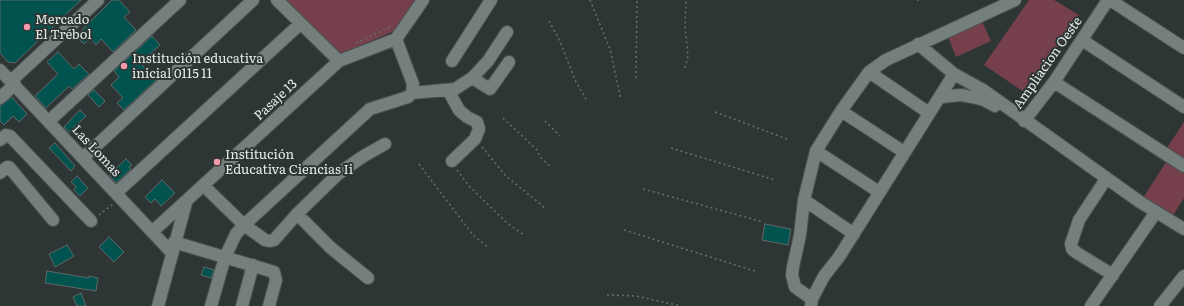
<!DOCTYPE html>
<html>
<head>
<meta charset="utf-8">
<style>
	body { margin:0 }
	canvas { display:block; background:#2d3634 }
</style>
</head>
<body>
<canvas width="1184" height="306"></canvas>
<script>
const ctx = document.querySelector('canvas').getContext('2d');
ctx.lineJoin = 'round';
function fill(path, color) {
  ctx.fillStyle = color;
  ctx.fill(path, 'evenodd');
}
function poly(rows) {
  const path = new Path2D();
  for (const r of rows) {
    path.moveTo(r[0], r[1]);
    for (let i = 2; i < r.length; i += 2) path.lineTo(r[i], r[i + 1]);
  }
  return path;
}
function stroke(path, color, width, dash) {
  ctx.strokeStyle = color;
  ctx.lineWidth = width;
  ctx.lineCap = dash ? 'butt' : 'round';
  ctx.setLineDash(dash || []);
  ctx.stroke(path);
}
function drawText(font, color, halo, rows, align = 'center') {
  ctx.font = font + ' Literata,serif';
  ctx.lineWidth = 4;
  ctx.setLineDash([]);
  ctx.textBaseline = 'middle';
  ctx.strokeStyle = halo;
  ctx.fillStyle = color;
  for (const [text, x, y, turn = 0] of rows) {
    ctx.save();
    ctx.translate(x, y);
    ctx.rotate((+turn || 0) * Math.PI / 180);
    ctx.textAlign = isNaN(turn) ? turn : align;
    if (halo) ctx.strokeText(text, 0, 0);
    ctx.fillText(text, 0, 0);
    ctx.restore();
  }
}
fill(poly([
	[283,0,416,0,394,31,341,54],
	[1029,0,1054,0,1079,15,1027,94,984,65],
	[981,19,991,41,956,57,947,34],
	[1184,122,1184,163,1165,151],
	[1168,159,1184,170,1184,198,1172,217,1143,198]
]), '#75404c');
const building = poly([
	[0,0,81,0,15,63,8,62,0,53,0,0],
	[112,0,119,0,130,12,124,17,136,30,113,52,101,39,96,45,90,38,84,44,76,36,112,0],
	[152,36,160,45,140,63,156,80,124,110,117,103,123,98,111,85,119,77,114,71,152,36],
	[58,52,74,69,79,64,89,74,72,89,69,86,46,108,35,96,58,74,47,62,58,52],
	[94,90,105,101,99,107,88,95,94,90],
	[12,97,27,114,19,122,13,116,4,125,0,121,0,106,12,97],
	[80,110,86,116,69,132,64,127,80,110],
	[55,143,75,166,71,171,49,148,55,143],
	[126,159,132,165,129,167,131,169,116,183,109,175,126,159],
	[77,176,88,188,80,196,74,190,76,187,71,182,77,176],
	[162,180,175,193,161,206,155,199,151,203,145,197,162,180],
	[765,224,791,229,788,245,762,240,765,224],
	[109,237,124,252,114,262,99,247,109,237],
	[67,245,74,256,55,267,49,254,67,245],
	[204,267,214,270,211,278,201,275,204,267],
	[47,271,89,278,89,276,98,278,96,291,45,283,47,271],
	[81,293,86,306,77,306,73,297,81,293]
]);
fill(building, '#00534e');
stroke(building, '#5f6867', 1);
const minor = poly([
	[277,0,339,61],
	[1110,0,1184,48],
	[1082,40,1184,107],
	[918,44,954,74,983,90,1140,202,1184,229],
	[452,61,491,0],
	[0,70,171,252],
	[869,72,929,113],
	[472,78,490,89,509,62],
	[11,81,98,0],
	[1054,82,1184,166],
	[448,90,459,110,467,117,477,122,479,129,475,139,452,161],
	[412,93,455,89,472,78,488,61,507,32],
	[942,97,961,95,972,97,984,100,995,106],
	[0,98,15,84],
	[841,111,904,152],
	[49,121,180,0],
	[1024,121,1054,82,1108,0],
	[0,140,6,135,10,136,91,221],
	[816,151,879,192],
	[83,158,253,0],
	[0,173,7,167,9,167,53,220],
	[1106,179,1079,220,1071,244,1072,249,1077,253,1113,275],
	[204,186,244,225,265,240,270,241,274,240,297,214,338,174,362,157,385,144],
	[116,193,300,24],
	[804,200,854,234],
	[297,214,331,248,368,278],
	[152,232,339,61,396,39,423,0],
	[174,242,274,272,276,280,269,306],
	[812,299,795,287,792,275,793,267,800,235,804,200,816,151,841,111,869,72,886,60,1015,0],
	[158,306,186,203],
	[211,306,225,257,236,234,244,225,370,109,408,97,412,93,413,84,396,39],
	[242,306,253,265],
	[811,306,812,299,824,276,839,257,954,74],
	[1091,306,1156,212],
	[1160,306,1184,276]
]);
stroke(minor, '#4b5251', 14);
stroke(poly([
	[590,0,610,49,621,100],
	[918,0,918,1],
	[549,21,560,41,575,80,587,101],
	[356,43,392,26],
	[685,68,688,56,685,27,686,0],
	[636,78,637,0],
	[715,112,787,139],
	[503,118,537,150,540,157,551,167],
	[545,121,560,136],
	[482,147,506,176,545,208],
	[671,148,775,180],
	[419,164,473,235,488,247],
	[457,170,470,187,507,223,524,235],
	[643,189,763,222],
	[99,215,113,204],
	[624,230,758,272],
	[607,295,636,296,681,306]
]), '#68706e', 1.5, [2, 3]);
stroke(minor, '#757f7e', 12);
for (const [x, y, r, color] of [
	[27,27,4,"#f39aac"],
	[124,66,4,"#f39aac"],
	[217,162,4,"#f39aac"]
]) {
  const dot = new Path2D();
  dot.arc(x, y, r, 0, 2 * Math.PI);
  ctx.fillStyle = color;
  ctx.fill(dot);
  stroke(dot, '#2d3634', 1.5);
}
drawText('13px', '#e4eae9', '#2d3634', [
	["Mercado",35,20],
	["El Trébol",35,35],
	["Institución educativa",132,59],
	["inicial 0115 11",132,74],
	["Institución",225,155],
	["Educativa Ciencias Ii",225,170]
], 'left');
drawText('13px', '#e4eae9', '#2d3634', [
	["Ampliacion Oeste",1048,63,-55],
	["Pasaje 13",276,100,-43],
	["Las Lomas",96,151,47]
]);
</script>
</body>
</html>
